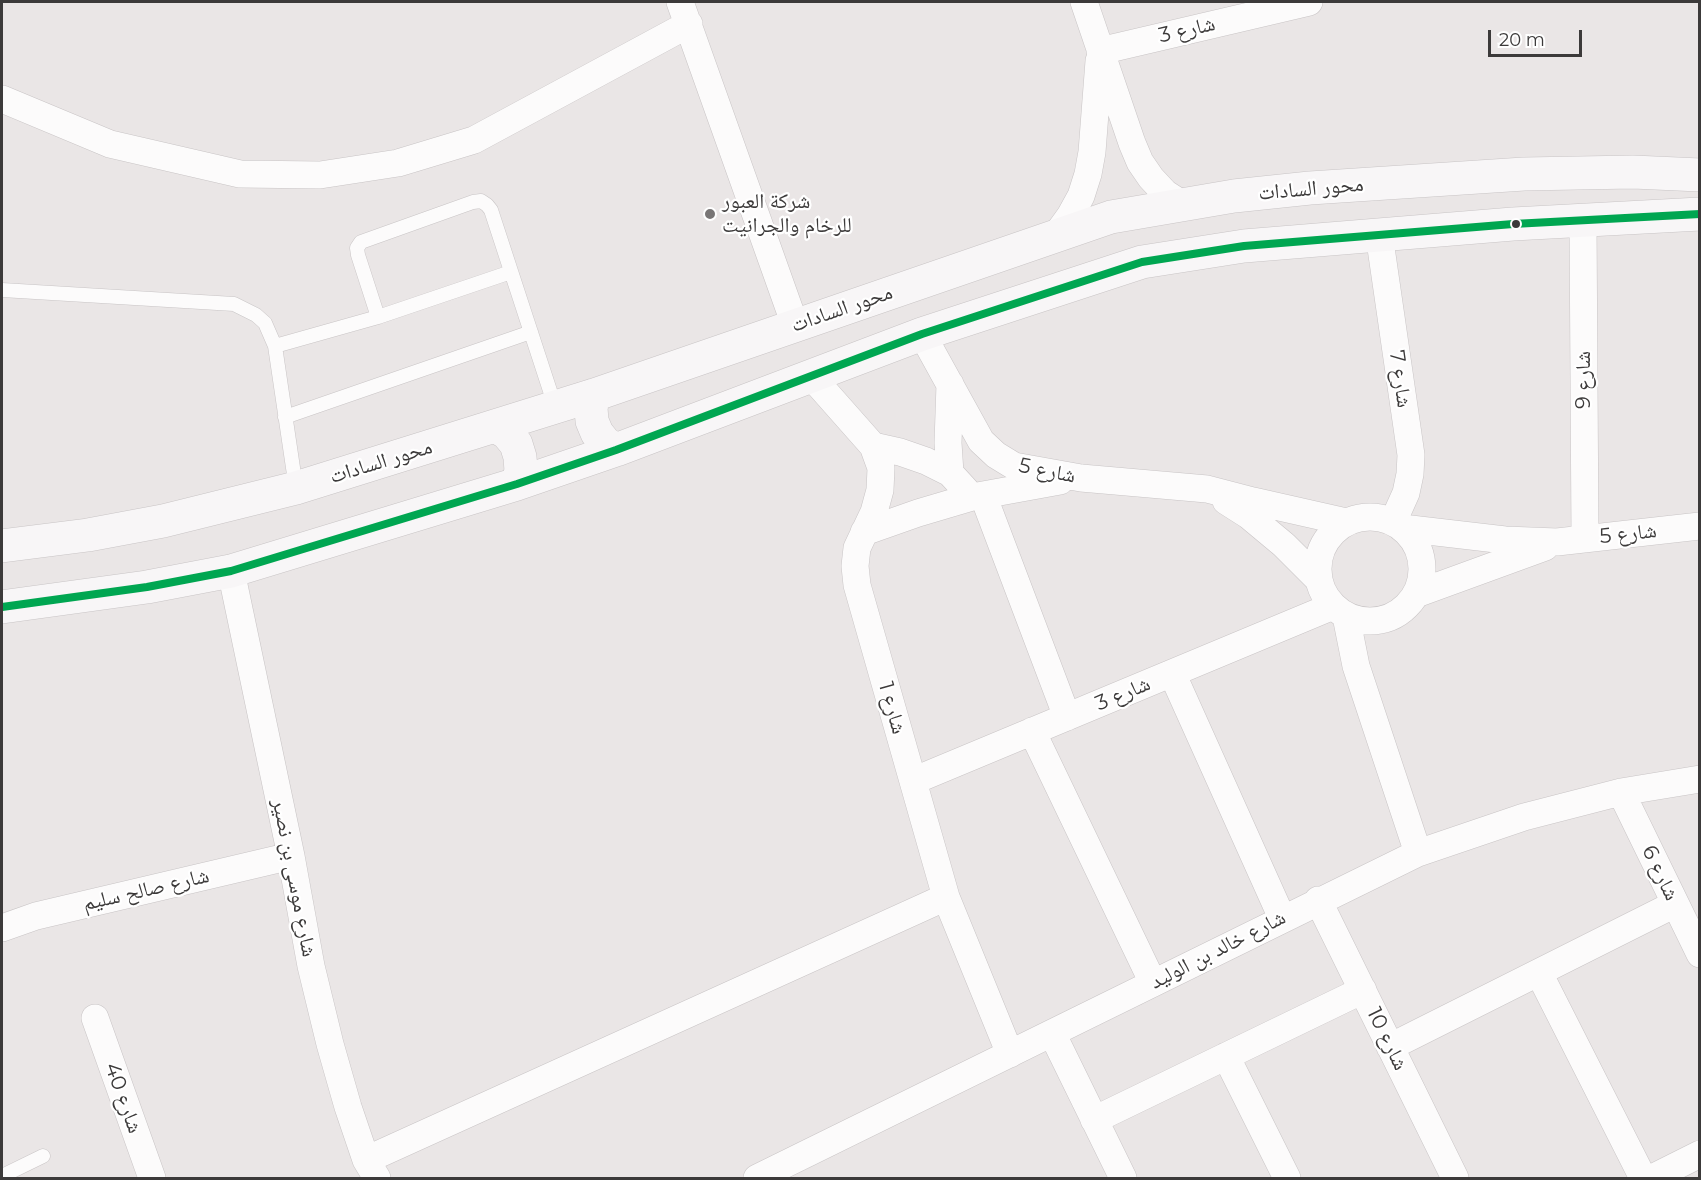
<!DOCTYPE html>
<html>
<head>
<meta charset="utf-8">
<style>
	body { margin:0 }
	#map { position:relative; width:1701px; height:1180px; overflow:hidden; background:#eae6e6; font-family:Montserrat,sans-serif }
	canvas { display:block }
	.frame { position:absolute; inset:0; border:3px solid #3c3a3a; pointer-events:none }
	.scale { position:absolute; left:1488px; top:30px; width:94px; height:27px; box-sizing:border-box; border:3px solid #3c3a3a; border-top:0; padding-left:8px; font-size:18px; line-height:21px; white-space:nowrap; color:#3c3a3a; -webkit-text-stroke:4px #fff; paint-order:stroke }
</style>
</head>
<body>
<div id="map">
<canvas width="1701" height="1180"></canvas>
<div class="frame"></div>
<div class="scale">20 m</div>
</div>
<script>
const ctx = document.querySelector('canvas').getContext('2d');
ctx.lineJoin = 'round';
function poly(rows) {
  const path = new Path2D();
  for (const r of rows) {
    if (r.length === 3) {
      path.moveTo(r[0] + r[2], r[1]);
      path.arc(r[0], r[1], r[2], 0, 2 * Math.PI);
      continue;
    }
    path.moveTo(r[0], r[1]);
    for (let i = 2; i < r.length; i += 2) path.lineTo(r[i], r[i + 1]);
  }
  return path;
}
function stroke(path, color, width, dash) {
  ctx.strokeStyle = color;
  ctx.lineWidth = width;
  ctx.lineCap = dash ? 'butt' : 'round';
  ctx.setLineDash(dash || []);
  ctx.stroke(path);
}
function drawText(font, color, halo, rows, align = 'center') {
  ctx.font = font + ' Montserrat,"Noto Naskh Arabic",sans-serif';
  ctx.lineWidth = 4.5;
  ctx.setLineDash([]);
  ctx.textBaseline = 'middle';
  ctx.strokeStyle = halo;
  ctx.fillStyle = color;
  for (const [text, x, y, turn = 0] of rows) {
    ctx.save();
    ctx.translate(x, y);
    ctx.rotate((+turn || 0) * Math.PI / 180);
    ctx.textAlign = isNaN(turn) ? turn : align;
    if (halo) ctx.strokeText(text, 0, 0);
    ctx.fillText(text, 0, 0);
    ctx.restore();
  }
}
const lane = poly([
	[2,290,234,304,256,315,265,323,275,346,296,488],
	[378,317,358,255,357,248,361,242,473,202,481,201,487,205,491,210,555,406],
	[275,346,378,317,511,272],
	[285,417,531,332],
	[2,1176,43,1156]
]);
const street = poly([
	[680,2,795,325],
	[1084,2,1132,143,1140,162,1151,178,1165,193,1182,204],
	[1100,51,1309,2],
	[2,99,110,144,240,174,320,175,398,163,474,140,689,24],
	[1583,221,1585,539],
	[1057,234,1070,216,1081,196,1088,174,1092,152,1099,61],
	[1379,234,1411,455,1410,474,1406,493,1393,522],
	[922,334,981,441,996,455,1014,466,1081,478,1207,489,1253,501,1346,522],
	[812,377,873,446,881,468,880,490,874,512,857,548,855,566,857,585,946,897,1010,1054],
	[950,384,948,443,950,473],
	[873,446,900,452,926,461,950,473,972,497],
	[983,495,1067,717],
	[1226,501,1248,515,1284,545,1318,579],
	[1370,569,52],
	[1402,528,1505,540,1557,542,1700,526],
	[864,532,918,513,972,497,1060,481],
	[231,571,291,856,311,966,330,1044,348,1107,366,1160,377,1178],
	[1416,594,1545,547],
	[1346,616,1356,666,1418,853],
	[1172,673,1282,918],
	[1032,731,1153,983],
	[913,781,1333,606],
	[1621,792,1700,954],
	[1318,900,1455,1178],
	[2,928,36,916,291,856],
	[1539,973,1643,1178],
	[95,1018,152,1178],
	[1052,1033,1123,1178],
	[1390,1047,1675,904],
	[1226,1056,1287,1178],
	[1094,1120,1363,990],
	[366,1160,946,897],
	[757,1178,1418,853,1524,817,1621,792,1700,779],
	[1652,1178,1700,1154]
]);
const secondary = poly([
	[594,395,591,408,592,421,597,433,605,443,616,450],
	[495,426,507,433,516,444,520,457,521,471,517,484],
	[2,546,88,535,163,521,296,488,594,395,1111,217,1234,196,1310,188,1524,174,1633,172,1700,175],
	[2,607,147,587,231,571,517,484,616,450,922,334,1142,262,1244,246,1513,224,1700,214]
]);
stroke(lane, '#c8c4c5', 15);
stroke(street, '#c8c4c5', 28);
stroke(secondary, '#c8c4c5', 34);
stroke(lane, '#fcfbfb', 14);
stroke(street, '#fcfbfb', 27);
stroke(secondary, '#f8f6f7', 33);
stroke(poly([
	[2,607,147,587,231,571,517,484,616,450,922,334,1142,262,1244,246,1513,224,1700,214]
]), '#00a651', 8);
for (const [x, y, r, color] of [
	[710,214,6,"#797676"],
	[1516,224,5,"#3c3a3a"]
]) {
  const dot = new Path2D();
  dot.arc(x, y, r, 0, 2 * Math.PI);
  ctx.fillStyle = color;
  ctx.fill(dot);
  stroke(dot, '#fff', 2);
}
drawText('21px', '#3c3a3a', '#fff', [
	["شارع 3",1187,30,-13],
	["محور السادات",1311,189,-5],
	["محور السادات",842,309,-19],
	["شارع 7",1400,379,82],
	["شارع 9",1584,380,-90],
	["محور السادات",381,462,-17],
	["شارع 5",1047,471,11],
	["شارع 5",1628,534,-6],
	["شارع 3",1123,694,-23],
	["شارع 1",892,708,74],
	["شارع 6",1660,873,64],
	["شارع موسى بن نصير",294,878,79],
	["شارع صالح سليم",146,890,-13],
	["شارع خالد بن الوليد",1218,950,-27],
	["شارع 10",1387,1039,64],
	["شارع 40",123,1098,70]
]);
drawText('21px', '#3c3a3a', '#fff', [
	["شركة العبور",722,202],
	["للرخام والجرانيت",722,226]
], 'left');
</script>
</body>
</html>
